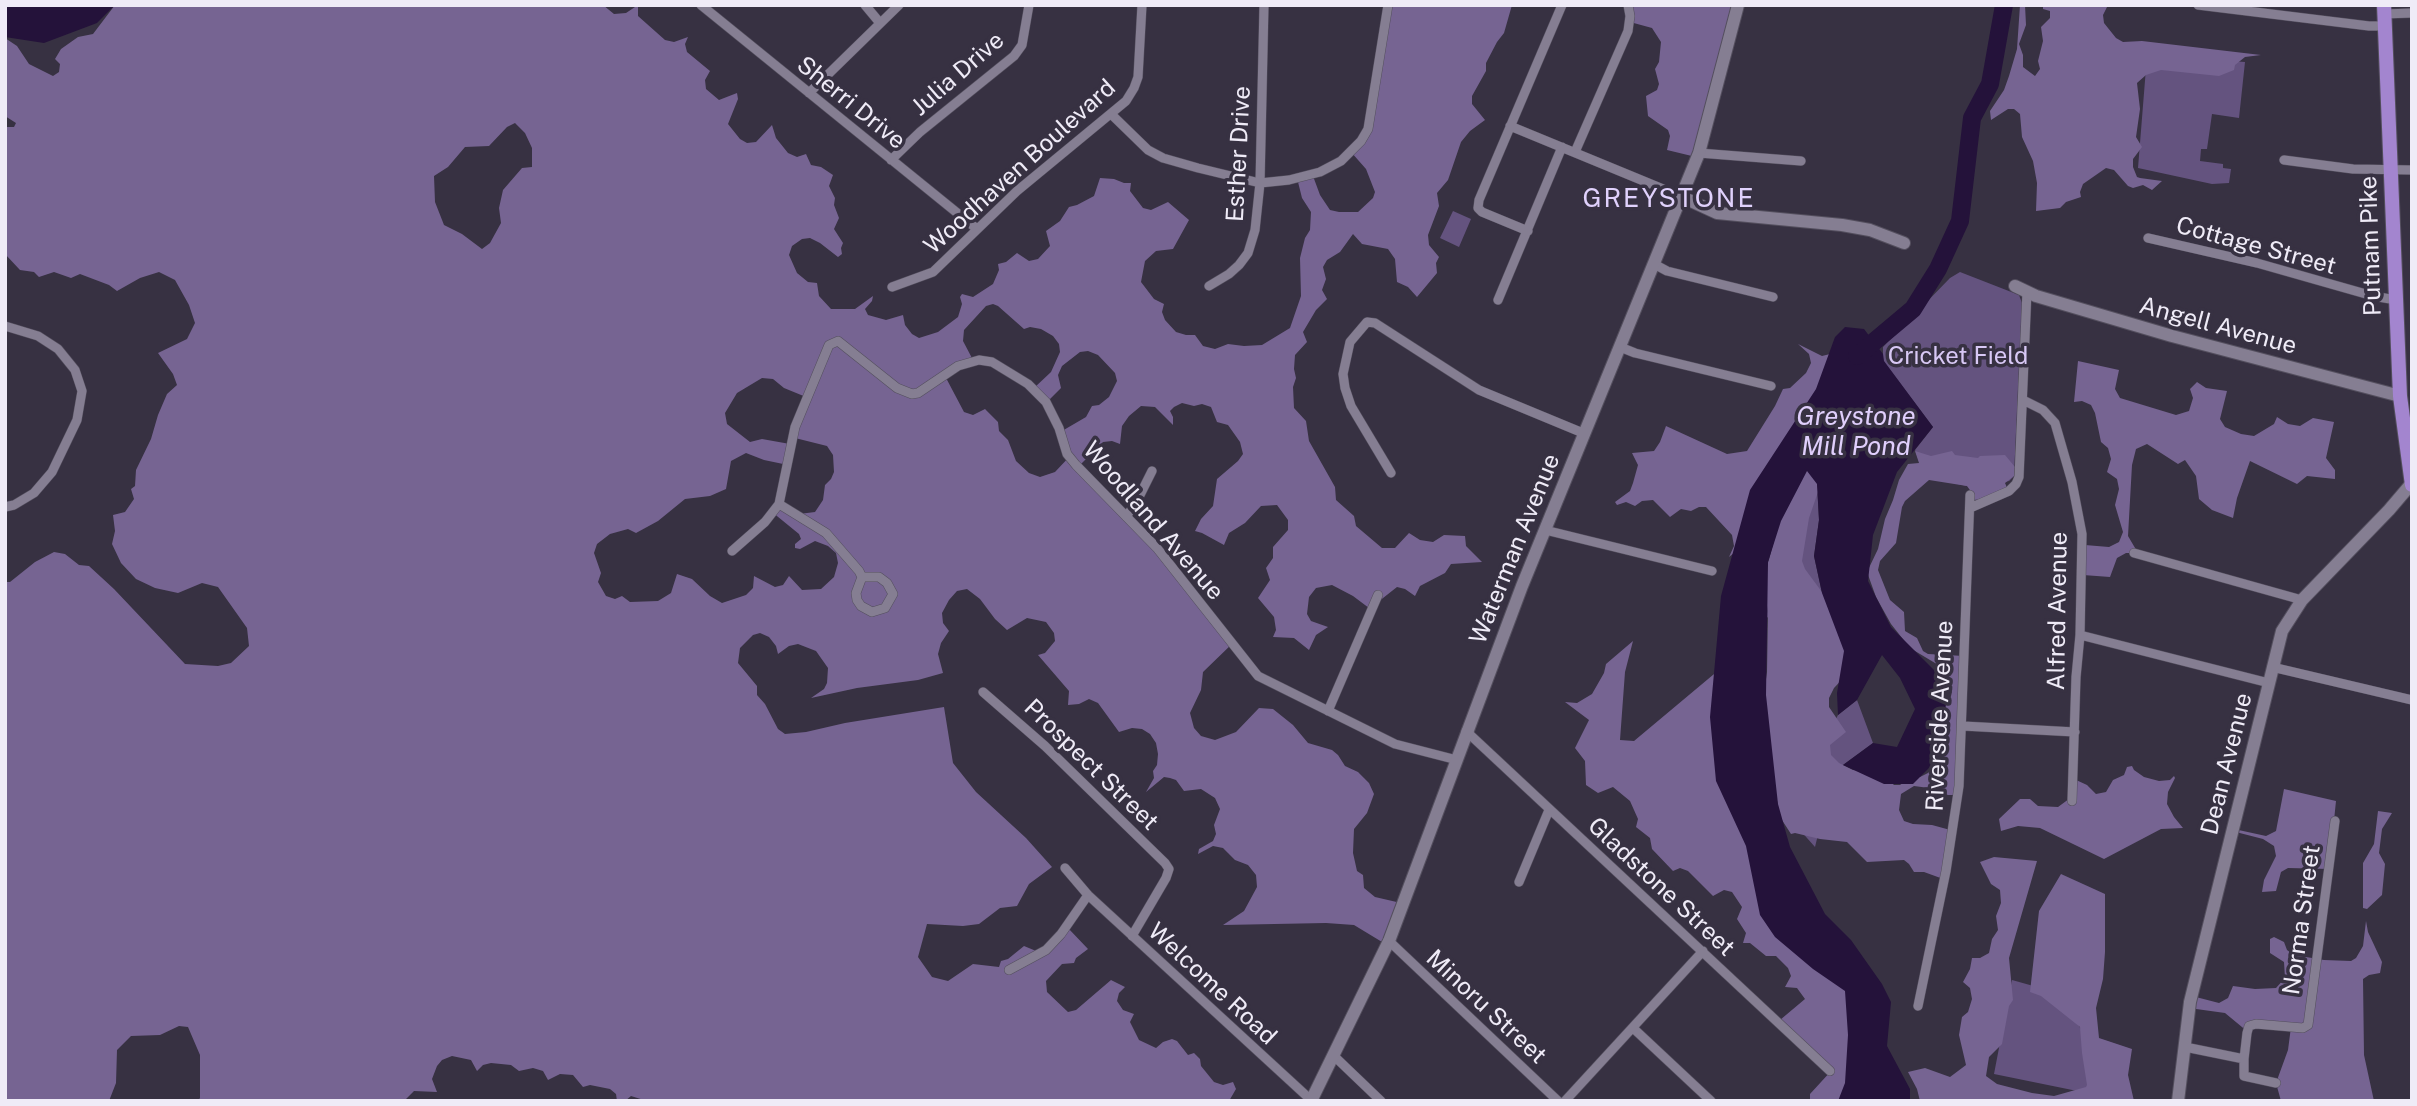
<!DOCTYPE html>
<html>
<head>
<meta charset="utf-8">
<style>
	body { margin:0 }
	#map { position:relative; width:2417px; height:1106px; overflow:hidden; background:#373142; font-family:"Public Sans",sans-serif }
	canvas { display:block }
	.frame { position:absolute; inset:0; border:7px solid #efebf7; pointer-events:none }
</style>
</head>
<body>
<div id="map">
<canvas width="2417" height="1106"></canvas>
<div class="frame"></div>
</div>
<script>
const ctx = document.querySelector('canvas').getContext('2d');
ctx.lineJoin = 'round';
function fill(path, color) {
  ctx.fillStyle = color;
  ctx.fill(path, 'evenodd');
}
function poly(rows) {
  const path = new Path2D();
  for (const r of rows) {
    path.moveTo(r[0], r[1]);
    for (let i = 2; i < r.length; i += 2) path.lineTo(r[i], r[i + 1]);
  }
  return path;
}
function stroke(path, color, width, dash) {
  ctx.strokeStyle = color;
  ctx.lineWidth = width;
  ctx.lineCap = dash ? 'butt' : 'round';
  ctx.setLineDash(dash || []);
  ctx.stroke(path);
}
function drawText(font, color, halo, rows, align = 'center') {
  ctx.font = font + ' "Public Sans",sans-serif';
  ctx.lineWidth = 7;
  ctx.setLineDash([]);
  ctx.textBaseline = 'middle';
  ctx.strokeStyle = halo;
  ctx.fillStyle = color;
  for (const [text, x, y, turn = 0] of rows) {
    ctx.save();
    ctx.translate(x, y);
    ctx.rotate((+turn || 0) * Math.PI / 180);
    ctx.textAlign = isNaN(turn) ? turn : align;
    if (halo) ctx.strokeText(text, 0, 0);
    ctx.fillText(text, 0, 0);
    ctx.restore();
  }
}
fill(poly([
	[2175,57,2245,62,2239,118,2212,114,2207,149,2201,149,2200,161,2223,164,2223,168,2231,169,2229,183,2212,184,2138,168,2146,68],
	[1453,211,1471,219,1459,247,1440,238],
	[1960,272,2019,295,2022,303,2014,476,2009,481,1976,488,1925,477,1915,450,1933,427,1883,361,1883,347,1950,278],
	[1817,484,1819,520,1814,556,1822,593,1778,604,1767,618,1768,562],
	[1857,700,1873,743,1843,765,1825,806,1815,847,1799,829,1806,778,1838,715],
	[2012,980,2037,987,2071,1014,2083,1032,2089,1061,2087,1093,1994,1074]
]), '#64537f');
fill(poly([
	[115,5,603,5,614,14,626,13,638,5,638,16,665,40,674,42,688,37,685,44,687,52,710,71,705,80,706,89,719,100,737,93,738,99,728,124,740,139,747,143,756,142,772,125,776,138,788,153,797,157,806,154,811,165,821,167,833,175,829,186,835,198,834,205,839,218,834,229,843,243,841,248,842,254,838,257,820,243,810,238,802,239,792,246,789,255,797,273,808,282,817,283,819,296,831,309,855,309,873,296,872,301,865,309,868,315,886,320,903,315,905,325,912,334,919,338,938,332,958,317,962,304,960,297,962,294,973,297,993,284,999,270,998,264,1006,262,1017,253,1029,261,1038,259,1050,246,1046,231,1060,221,1069,207,1077,205,1094,196,1100,178,1114,179,1124,183,1131,183,1130,191,1143,208,1151,210,1168,202,1189,220,1173,249,1156,251,1145,261,1141,282,1154,299,1164,304,1162,312,1165,320,1176,332,1186,335,1195,335,1203,346,1215,349,1228,344,1244,346,1262,345,1290,328,1301,296,1300,258,1305,238,1310,230,1311,212,1302,198,1297,178,1313,176,1320,195,1330,210,1339,212,1358,212,1373,198,1375,192,1366,169,1351,152,1368,124,1388,5,1512,5,1504,33,1497,42,1486,63,1486,71,1472,96,1472,104,1485,120,1470,131,1461,142,1448,180,1437,193,1439,206,1428,235,1429,245,1439,257,1436,263,1437,273,1417,297,1408,287,1397,282,1395,259,1388,249,1362,244,1353,234,1340,252,1327,260,1323,267,1326,279,1322,290,1327,299,1316,310,1303,332,1307,342,1295,355,1294,369,1296,378,1293,387,1294,408,1306,421,1309,441,1335,487,1336,500,1354,516,1356,526,1382,548,1395,548,1409,533,1420,540,1433,542,1444,535,1465,536,1466,546,1482,562,1451,564,1445,573,1420,586,1415,596,1405,589,1397,587,1378,602,1373,611,1353,596,1332,585,1316,588,1309,597,1307,614,1311,621,1328,627,1316,635,1309,650,1294,638,1273,637,1276,630,1274,617,1258,598,1270,580,1266,568,1273,558,1273,547,1288,530,1288,520,1277,505,1261,506,1245,523,1229,533,1224,545,1202,533,1195,531,1201,519,1213,506,1217,479,1238,461,1243,454,1240,442,1228,425,1217,422,1211,407,1202,404,1194,406,1182,403,1174,407,1170,411,1173,417,1173,425,1155,407,1141,406,1129,416,1122,426,1120,444,1112,441,1103,442,1081,464,1234,642,1203,672,1201,690,1190,713,1194,728,1201,736,1215,740,1236,732,1259,708,1273,709,1293,725,1308,743,1332,750,1338,755,1345,766,1358,772,1369,783,1374,794,1367,813,1354,829,1353,853,1357,871,1363,875,1364,888,1375,897,1401,903,1387,945,1354,925,1326,923,1223,925,1244,911,1257,887,1256,875,1248,865,1235,860,1223,848,1213,846,1198,854,1199,849,1213,841,1216,834,1214,825,1220,809,1215,798,1201,789,1184,791,1176,780,1170,778,1164,777,1146,792,1154,778,1153,771,1157,765,1158,754,1156,743,1150,734,1142,729,1132,728,1119,732,1098,703,1089,699,1079,704,1068,705,1069,691,1038,655,1045,653,1055,641,1054,633,1046,622,1027,618,1007,630,995,619,980,599,967,589,957,591,949,600,942,613,943,623,949,631,941,643,938,654,943,673,918,680,857,688,811,698,824,689,827,683,828,668,816,651,798,644,789,646,778,654,776,646,769,637,760,633,753,635,740,648,738,663,757,686,757,695,765,704,778,729,785,734,806,732,845,723,944,707,953,763,976,792,1026,838,1052,867,1029,884,1017,906,1000,908,979,924,963,926,927,924,918,957,932,977,948,981,973,964,999,967,1001,961,1008,959,1024,946,1041,953,1068,928,1088,949,1076,958,1074,963,1062,964,1046,981,1047,992,1068,1012,1076,1010,1111,980,1125,987,1119,993,1117,1001,1123,1010,1134,1014,1130,1022,1139,1040,1156,1048,1163,1042,1172,1039,1177,1041,1188,1055,1194,1053,1200,1059,1201,1066,1214,1082,1223,1085,1233,1082,1236,1089,1229,1101,647,1101,631,1096,625,1101,617,1101,616,1094,610,1089,590,1085,583,1087,573,1075,560,1074,548,1080,543,1071,533,1068,519,1071,511,1065,491,1063,483,1065,477,1071,471,1060,452,1056,442,1060,437,1066,432,1079,437,1092,414,1091,404,1101,198,1101,200,1098,200,1055,188,1027,179,1026,160,1035,131,1036,117,1050,116,1083,109,1101,5,1101,5,582,10,582,35,562,54,552,65,554,79,565,89,566,114,589,185,664,218,666,231,663,249,646,247,628,218,587,202,583,178,593,155,588,136,579,121,563,112,544,115,531,113,515,125,512,134,499,131,489,135,486,136,470,151,439,158,415,167,394,177,385,173,374,158,353,187,339,195,323,189,305,175,280,159,272,140,278,117,291,109,285,80,274,71,278,54,272,39,277,34,272,20,270,5,254,5,127,14,127,16,123,5,116,5,38,17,46,29,64,53,76,59,72,60,64,55,59,61,49,78,37,93,34],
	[515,123,525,133,532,148,532,167,522,168,503,190,499,208,501,223,490,243,482,249,462,234,444,225,435,202,434,176,448,167,465,147,489,146,507,127],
	[993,304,998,306,1024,329,1030,327,1041,329,1053,336,1059,344,1060,352,1051,372,1034,388,1047,402,1061,388,1058,375,1062,366,1080,352,1088,351,1098,355,1115,373,1117,381,1109,397,1099,405,1092,406,1086,417,1062,431,1071,455,1055,472,1040,477,1029,473,1016,461,1008,440,999,431,998,422,985,409,973,415,964,412,945,376,973,360,963,341,964,330,986,306],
	[762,378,773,379,784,388,806,397,795,438,827,446,833,455,834,472,831,479,825,485,823,500,815,512,799,514,777,501,772,512,799,534,801,539,795,544,795,548,800,549,815,541,828,546,836,553,838,563,834,577,821,589,802,590,789,576,783,585,775,587,754,576,753,588,746,595,722,603,710,596,692,579,677,574,671,593,658,601,630,602,622,596,615,599,606,596,598,582,601,573,594,553,597,544,610,534,628,529,636,533,658,521,685,499,710,496,726,489,731,461,746,453,764,460,788,465,790,444,762,439,750,442,727,424,725,413,737,393],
	[1626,5,1737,5,1696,157,1667,150,1670,136,1668,130,1648,116,1646,96,1657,90,1659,84,1655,69,1659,62,1661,42,1652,28,1630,22],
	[2020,5,2025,5,2026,25,2019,44,2023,55,2023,67,2035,76,2040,69,2038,61,2043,41,2041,27,2050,18,2050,11,2043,9,2043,5,2108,5,2103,15,2104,23,2116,38,2123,42,2142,41,2261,55,2245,57,2235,65,2234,70,2219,76,2161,70,2146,75,2137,83,2140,109,2136,137,2142,147,2133,159,2133,167,2137,177,2140,178,2162,181,2152,190,2143,185,2133,188,2128,186,2114,170,2106,168,2083,184,2080,192,2081,197,2066,202,2060,208,2036,211,2037,183,2033,161,2022,137,2020,114,2014,109,2008,109,1991,120,1990,111,2004,90,2009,76,2017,49],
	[1798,344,1822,356,1834,353,1740,548,1729,557,1734,546,1732,535,1706,507,1699,507,1691,511,1681,509,1670,517,1653,500,1642,501,1635,506,1626,502,1617,505,1615,502,1630,491,1633,483,1638,465,1632,453,1654,451,1660,442,1666,426,1727,454,1747,451,1775,406,1783,389,1790,388,1806,373,1811,363,1809,354],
	[2078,361,2119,370,2115,389,2120,398,2176,415,2189,411,2193,398,2190,389,2197,382,2206,388,2227,391,2220,419,2225,427,2241,434,2254,436,2274,424,2277,417,2288,424,2300,426,2313,418,2334,422,2326,458,2335,470,2335,479,2307,476,2297,484,2250,461,2237,498,2233,518,2212,510,2199,499,2196,476,2185,460,2178,464,2147,444,2136,449,2132,465,2128,536,2138,553,2126,553,2117,558,2110,577,2083,575,2085,545,2109,547,2119,542,2123,532,2115,505,2119,489,2117,479,2107,472,2111,459,2108,448,2101,442,2095,413,2091,405,2082,401,2074,402],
	[1915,451,1931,456,1952,451,1955,455,1978,458,1980,456,2005,455,2015,467,2014,476,2005,483,2009,492,1990,499,1972,500,1972,493,1967,486,1929,480,1905,501,1902,507,1896,543,1880,561,1878,570,1890,600,1904,612,1905,631,1917,638,1923,651,1928,654,1964,656,1959,795,1948,795,1929,788,1914,786,1901,794,1899,810,1904,821,1913,824,1932,825,1954,831,1946,880,1924,872,1914,872,1909,864,1904,860,1867,862,1847,842,1820,839,1795,833,1791,834,1780,817,1761,714,1767,672,1768,611,1764,590,1767,567,1781,514,1805,467,1817,481,1818,492,1809,518,1802,561,1805,569,1847,626,1849,672,1834,688,1829,698,1829,707,1846,732,1830,745,1831,755,1839,763,1853,770,1881,772,1894,785,1900,785,1911,777,1920,777,1928,773,1946,751,1948,737,1939,720,1943,710,1950,700,1952,692,1949,683,1935,663,1910,648,1891,624,1876,597,1867,572,1878,549,1885,519,1893,500,1899,480,1908,464,1919,463],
	[1633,641,1625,672,1620,740,1634,741,1726,664,1721,714,1849,979,1849,1101,1810,1101,1810,1094,1832,1070,1780,1020,1805,999,1797,988,1785,987,1791,976,1788,968,1776,956,1766,956,1750,943,1743,943,1746,933,1737,919,1742,907,1732,892,1724,890,1713,896,1688,871,1680,868,1673,871,1652,849,1650,838,1636,827,1638,819,1630,801,1613,787,1598,793,1586,785,1585,761,1575,748,1589,720,1565,702,1577,703,1592,694,1604,673,1606,664],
	[2132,766,2134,770,2144,777,2159,781,2170,780,2174,776,2175,778,2168,792,2167,804,2174,817,2183,828,2161,829,2104,859,2040,828,2018,826,2001,831,1999,819,2020,799,2030,799,2038,806,2058,807,2073,796,2074,779,2087,785,2096,794,2106,792,2113,780,2124,775,2127,767],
	[2284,789,2336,801,2329,869,2288,868,2281,872,2276,891,2262,892,2264,880,2276,856,2274,846,2263,839,2232,831,2234,829,2266,836,2276,831],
	[2378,811,2392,813,2382,829,2379,853,2385,864,2382,895,2367,909,2363,908,2363,863,2374,844],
	[1994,857,2037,861,2009,958,2013,1000,2009,1006,2002,1044,1989,1057,1986,1076,1997,1084,2032,1093,2054,1096,2086,1087,2087,1085,2082,1053,2080,1027,2041,996,2030,992,2039,911,2061,874,2105,894,2105,952,2103,979,2096,1008,2099,1038,2132,1049,2128,1075,2134,1101,1920,1101,1917,1089,1908,1072,1925,1068,1950,1077,1966,1065,1959,1035,1962,1017,1968,1012,1972,999,1970,988,1963,982,1970,969,1972,958,1980,958,1989,953,1992,939,1998,930,1996,916,2001,903,2000,890,1991,884,1980,862],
	[2366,921,2368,932,2382,962,2380,973,2369,975,2363,979,2364,1055,2374,1101,2281,1101,2276,1083,2288,1050,2291,1027,2253,1023,2248,1032,2225,1013,2189,1008,2192,996,2219,1003,2228,998,2233,986,2255,989,2276,988,2285,978,2284,962,2270,953,2270,939,2274,937,2284,942,2287,950,2294,955,2324,960,2351,961,2356,958,2363,946]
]), '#766492');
fill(poly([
	[5,5,115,5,97,23,44,43,5,37],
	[1845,327,1864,329,1883,354,1884,361,1933,427,1897,472,1873,535,1868,581,1891,627,1939,675,1946,709,1938,759,1913,784,1884,784,1843,765,1873,743,1897,747,1915,709,1900,678,1882,655,1857,700,1838,715,1837,693,1844,651,1822,593,1814,556,1819,520,1817,484,1807,471,1781,521,1768,562,1766,695,1778,804,1790,847,1825,914,1851,940,1882,984,1891,1002,1887,1046,1910,1089,1910,1101,1838,1101,1845,1083,1848,1035,1845,991,1813,969,1775,937,1760,915,1746,846,1716,781,1710,717,1721,596,1750,490,1816,389,1835,337]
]), '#24123a');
stroke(poly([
	[1857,356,1913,309,1938,269,1960,221,1972,118,1990,84,2004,5]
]), '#24123a', 18);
const street = poly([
	[701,5,977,229],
	[865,5,880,23],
	[2198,5,2369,26,2385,26],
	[2384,14,2412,13],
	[809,93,899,5],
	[1112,115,1148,150,1163,158,1198,168,1260,183,1289,180,1320,172,1341,161,1361,141,1368,129,1388,5],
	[1510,126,1680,196],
	[1575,152,1628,31,1630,16,1628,5],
	[1699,153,1801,161],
	[891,160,920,132,1014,56,1022,45,1029,5],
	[2284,160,2353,169,2412,170],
	[1528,231,1482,212,1478,208,1479,200,1562,5],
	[2148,238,2257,263,2373,296,2396,300],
	[1654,264,1667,271,1773,297],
	[1209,286,1229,274,1239,265,1248,253,1255,230,1260,183,1264,5],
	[892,287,933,272,1017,191,1126,101,1134,88,1138,77,1142,5],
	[1498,300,1562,147],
	[5,326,38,336,58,349,75,370,82,391,77,420,52,472,34,493,14,505,5,507],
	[1620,347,1635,353,1771,386],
	[2023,400,2043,410,2055,423,2072,482,2082,534,2080,635,2076,677,2072,801],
	[1391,473,1351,406,1345,388,1343,374,1350,342,1367,322,1375,323,1479,390,1583,433],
	[779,504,826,533,859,571,862,577,856,593,857,600,861,606,872,612,885,608,893,594,887,583,879,577,862,577],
	[1970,508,2009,491,2016,484,2019,477,2027,291],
	[1127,515,1135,505,1152,471],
	[1545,530,1712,571],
	[732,551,765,522,779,504,795,427,829,345,838,341,897,388,912,394,918,393,958,366,979,360,992,362,1028,384,1046,402,1059,428,1067,454,1076,465,1157,548,1258,676,1395,744,1457,760],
	[2134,553,2302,600],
	[2080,635,2269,683],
	[2272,667,2412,700],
	[983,692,1045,746,1165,863,1169,869,1166,878,1132,936],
	[1328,711,1378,595],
	[1963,726,2075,732],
	[1466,731,1830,1071],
	[1065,868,1088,895,1311,1100],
	[1519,882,1549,810],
	[1389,941,1558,1101],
	[1009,970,1046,950,1061,934,1088,895],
	[1918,1006,1946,871,1959,786,1970,495],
	[1633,1028,1711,1101],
	[2185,1047,2244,1059],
	[1333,1055,1381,1101],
	[2276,1083,2244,1076,2244,1059,2247,1033,2249,1026,2256,1024,2303,1028,2308,1025,2335,821],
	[1565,1101,1703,951]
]);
const secondary = poly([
	[1680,196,1717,213,1842,225,1870,230,1904,243],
	[2015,286,2036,296,2172,336,2400,396],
	[1311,1101,1389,941,1522,586,1699,153,1738,5],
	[2178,1101,2190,1002,2282,631,2302,600,2389,510,2412,483]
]);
const primary = poly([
	[2384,5,2400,396,2412,485]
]);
stroke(street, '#544f5e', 10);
stroke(secondary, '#544f5e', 14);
stroke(primary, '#544f5e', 16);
stroke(street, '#857e92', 9);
stroke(secondary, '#857e92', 12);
stroke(primary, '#a385cf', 14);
drawText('24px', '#efebf7', '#373142', [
	["Julia Drive",958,74,-41],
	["Sherri Drive",851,103,39],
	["Esther Drive",1239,154,-87],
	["Woodhaven Boulevard",1020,167,-42],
	["Cottage Street",2256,246,15],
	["Putnam Pike",2371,246,-92],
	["Angell Avenue",2218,326,15],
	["Woodland Avenue",1153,521,49],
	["Waterman Avenue",1515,549,-68],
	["Alfred Avenue",2058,611,-89],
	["Riverside Avenue",1940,716,-87],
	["Dean Avenue",2227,764,-76],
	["Prospect Street",1091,765,44],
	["Gladstone Street",1661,887,43],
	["Norma Street",2302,920,-82],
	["Welcome Road",1212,984,43],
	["Minoru Street",1486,1007,43]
]);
drawText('24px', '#d8c8f5', '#373142', [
	["Cricket Field",1958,357]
]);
ctx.letterSpacing = '2px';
drawText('26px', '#e0d1fc', '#373142', [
	["GREYSTONE",1669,199]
]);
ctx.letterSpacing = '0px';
drawText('italic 26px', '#e0cffc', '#373142', [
	["Greystone",1856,417],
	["Mill Pond",1856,447]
]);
</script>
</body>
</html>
